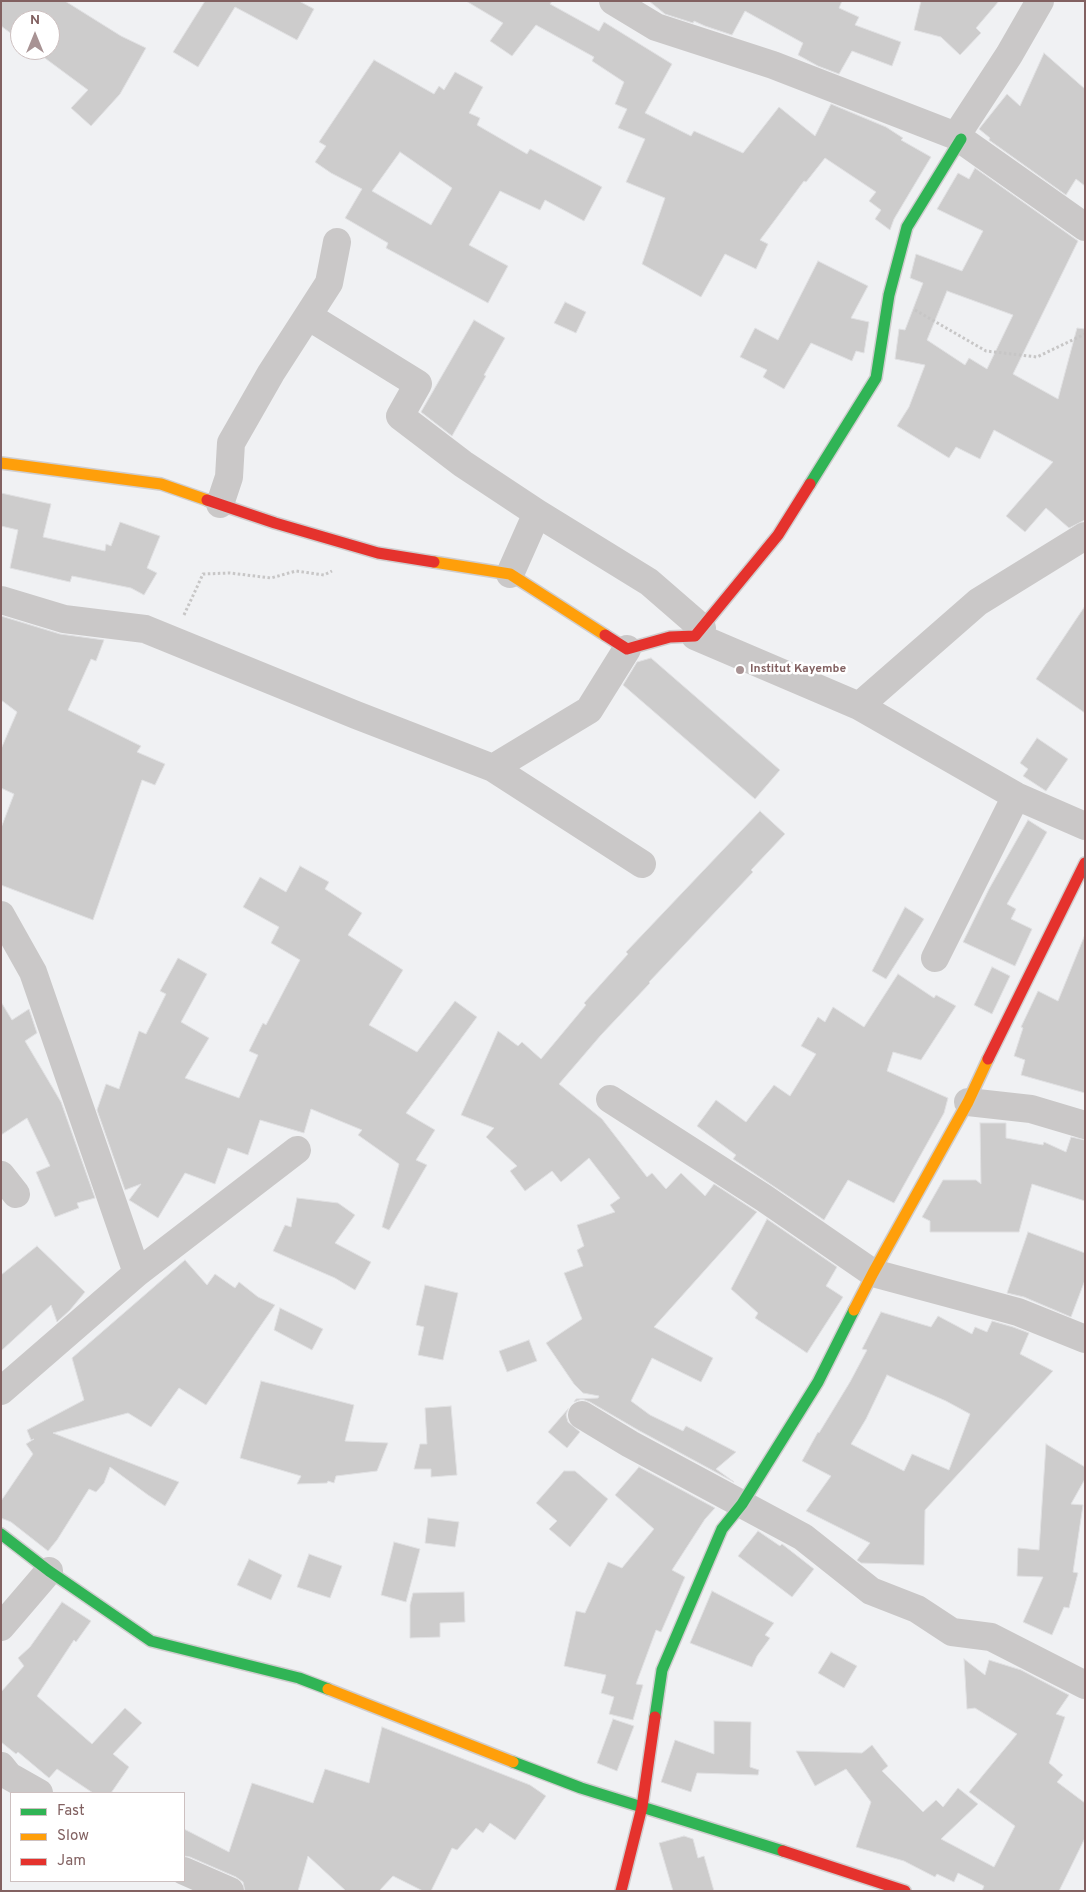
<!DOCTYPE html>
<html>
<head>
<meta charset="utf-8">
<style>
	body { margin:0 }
	#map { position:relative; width:1086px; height:1892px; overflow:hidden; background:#f0f1f3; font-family:Overpass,sans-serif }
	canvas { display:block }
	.frame { position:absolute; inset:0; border:2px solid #826161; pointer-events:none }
	.legend { position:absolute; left:10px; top:1792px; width:175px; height:90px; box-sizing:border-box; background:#fff; border:1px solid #cdc0c0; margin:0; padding:6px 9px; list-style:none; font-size:15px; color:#826161 }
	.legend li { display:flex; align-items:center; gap:10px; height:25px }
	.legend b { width:25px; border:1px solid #cdc0c0 }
	.north { position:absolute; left:10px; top:10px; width:50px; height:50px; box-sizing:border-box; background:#fff; border:1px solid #cdc0c0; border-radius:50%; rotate:0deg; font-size:14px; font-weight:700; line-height:20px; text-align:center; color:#826161 }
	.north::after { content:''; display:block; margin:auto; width:18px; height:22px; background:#a89394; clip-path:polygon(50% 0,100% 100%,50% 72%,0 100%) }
</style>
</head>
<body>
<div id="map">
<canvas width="1086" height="1892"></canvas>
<div class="frame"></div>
<ul class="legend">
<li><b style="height:6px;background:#30b455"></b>Fast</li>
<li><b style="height:6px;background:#ff9f0a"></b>Slow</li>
<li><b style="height:6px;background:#e5322d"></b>Jam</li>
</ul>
<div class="north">N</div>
</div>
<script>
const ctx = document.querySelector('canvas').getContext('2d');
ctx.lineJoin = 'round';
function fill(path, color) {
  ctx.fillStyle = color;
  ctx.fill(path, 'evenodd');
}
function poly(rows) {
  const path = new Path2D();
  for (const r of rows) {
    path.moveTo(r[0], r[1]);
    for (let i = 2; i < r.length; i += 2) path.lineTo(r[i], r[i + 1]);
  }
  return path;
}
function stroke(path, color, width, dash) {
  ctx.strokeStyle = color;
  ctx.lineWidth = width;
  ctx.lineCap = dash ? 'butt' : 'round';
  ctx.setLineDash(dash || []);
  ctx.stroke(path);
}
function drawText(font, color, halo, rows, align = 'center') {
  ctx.font = font + ' Overpass,sans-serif';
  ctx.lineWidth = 5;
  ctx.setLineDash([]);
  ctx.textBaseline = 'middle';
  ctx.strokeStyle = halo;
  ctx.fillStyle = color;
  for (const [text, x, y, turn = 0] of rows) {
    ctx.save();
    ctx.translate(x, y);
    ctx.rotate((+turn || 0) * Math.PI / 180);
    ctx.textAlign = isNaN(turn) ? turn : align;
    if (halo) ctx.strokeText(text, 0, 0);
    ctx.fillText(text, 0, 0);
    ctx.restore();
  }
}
const building = poly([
	[1,1,65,1,121,36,146,48,120,94,91,126,71,108,88,90,34,50,50,50,50,20,20,20,20,40,1,26,1,1],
	[205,1,299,1,314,9,297,40,235,7,198,67,173,52,205,1],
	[466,1,552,1,550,4,599,31,604,22,672,64,645,113,691,136,694,131,743,153,779,107,815,136,831,104,886,127,903,138,901,140,931,157,894,219,890,230,875,219,881,210,869,201,876,192,825,158,806,182,804,181,760,240,768,244,756,269,725,254,701,297,642,264,665,198,626,182,645,139,618,128,627,109,615,104,624,82,592,61,594,57,536,25,512,56,490,41,503,23,466,1],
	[649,1,842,1,839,8,859,17,855,25,901,42,892,66,852,51,839,74,818,66,798,55,803,43,745,11,732,35,705,26,694,21,693,23,665,14,649,1],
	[921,1,999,1,976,28,981,33,960,55,941,37,914,30,921,1],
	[1044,53,1085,89,1085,186,1076,179,1066,195,989,140,990,138,979,129,1007,94,1020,106,1044,53],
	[374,60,434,94,439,86,444,90,455,72,483,87,469,113,480,118,477,125,527,154,530,149,602,187,584,221,545,200,540,210,500,191,469,245,508,266,488,303,386,248,388,243,345,218,362,189,331,173,315,162,326,146,319,142,374,60],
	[400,152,452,188,431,225,372,191,400,152],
	[975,168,1078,241,1013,374,1058,399,1077,328,1085,329,1085,520,1069,528,1046,508,1025,532,1006,516,1053,462,994,430,980,459,956,447,949,458,897,426,909,407,925,365,895,359,899,329,905,330,923,283,910,278,916,254,962,271,983,231,937,209,958,173,969,179,975,168],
	[947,291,1013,315,987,369,969,358,965,365,927,340,947,291],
	[818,261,868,286,851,318,869,322,864,353,856,351,852,361,811,343,784,389,763,377,767,370,740,357,755,328,778,340,818,261],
	[565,302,586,312,576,333,554,323,565,302],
	[474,320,505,338,484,375,486,376,452,436,421,412,474,320],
	[1,493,51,504,43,537,105,551,106,544,111,546,120,522,160,536,147,568,157,573,144,595,131,588,72,576,70,582,10,568,18,530,1,526,1,493],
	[1085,606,1085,713,1036,679,1085,606],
	[1,616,60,634,104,640,96,661,91,659,68,710,141,746,137,752,165,764,155,785,142,780,93,920,1,885,1,828,14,794,1,788,1,749,17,712,1,700,1,616],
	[651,658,780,770,755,799,623,685,637,662,651,658],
	[1037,738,1068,759,1046,791,1023,776,1028,769,1020,763,1037,738],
	[760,811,785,834,751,870,753,872,649,982,650,983,601,1035,559,1084,602,1119,647,1177,652,1173,666,1189,681,1173,705,1196,714,1184,757,1212,654,1327,713,1358,701,1382,652,1358,631,1401,650,1415,683,1431,686,1426,736,1452,716,1469,734,1482,638,1430,590,1402,582,1399,574,1402,576,1399,598,1398,599,1396,583,1393,574,1384,546,1343,582,1319,564,1273,583,1266,577,1250,584,1246,577,1225,615,1212,610,1205,620,1198,589,1158,561,1182,552,1171,525,1191,510,1171,517,1166,486,1137,494,1128,461,1115,498,1031,518,1046,522,1042,541,1059,586,1005,584,1003,628,954,626,952,760,811],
	[1028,820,1047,832,1007,904,1016,909,1011,919,1032,929,1015,966,963,942,989,889,1028,820],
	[300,866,329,882,325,889,362,913,348,935,403,970,369,1025,417,1052,455,1001,477,1017,406,1113,435,1130,416,1160,427,1165,389,1230,382,1227,399,1164,358,1135,362,1130,311,1109,304,1133,260,1120,248,1155,228,1148,215,1184,185,1173,158,1218,129,1200,141,1184,125,1190,97,1110,106,1084,119,1089,139,1031,146,1034,166,994,160,991,178,958,207,974,181,1022,209,1038,185,1078,239,1098,258,1055,249,1051,263,1023,266,1025,300,960,271,943,279,927,243,907,260,877,286,892,300,866],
	[905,907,924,919,886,979,872,971,905,907],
	[1084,937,1085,937,1085,1093,1021,1075,1025,1060,1014,1056,1023,1028,1021,1027,1038,991,1058,1001,1084,937],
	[992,967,1010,976,992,1014,974,1005,992,967],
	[898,974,934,998,936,995,956,1006,921,1060,893,1052,887,1071,948,1098,944,1113,894,1203,848,1180,824,1220,733,1159,736,1155,697,1126,716,1100,746,1122,774,1085,790,1096,816,1054,801,1046,818,1017,825,1022,833,1007,864,1027,898,974],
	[1,1002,12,1020,29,1009,37,1033,25,1041,61,1102,95,1198,77,1203,79,1208,55,1217,36,1172,50,1166,27,1118,1,1135,1,1002],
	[980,1123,1006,1123,1006,1138,1043,1145,1044,1142,1066,1152,1071,1137,1085,1140,1085,1201,1032,1184,1019,1232,930,1232,930,1221,922,1217,943,1180,976,1180,981,1184,980,1123],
	[297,1198,338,1203,355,1215,335,1243,371,1262,355,1290,335,1278,273,1251,285,1225,291,1227,297,1198],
	[767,1219,837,1267,826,1286,843,1297,807,1353,755,1318,758,1313,731,1289,767,1219],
	[1028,1232,1085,1253,1085,1280,1071,1317,1024,1297,1007,1293,1028,1232],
	[37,1246,85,1292,70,1310,57,1322,51,1305,1,1351,1,1275,37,1246],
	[185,1260,207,1285,215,1274,235,1288,239,1282,258,1297,275,1305,206,1405,179,1388,151,1427,128,1413,53,1433,179,1482,165,1506,148,1495,110,1467,104,1483,96,1492,89,1489,57,1540,48,1551,11,1522,1,1518,1,1501,33,1454,26,1444,34,1439,31,1440,27,1430,84,1400,72,1358,185,1260],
	[425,1285,458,1293,443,1360,418,1355,424,1327,416,1325,425,1285],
	[280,1308,323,1329,312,1350,274,1330,280,1308],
	[881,1312,931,1327,938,1316,972,1334,975,1327,987,1332,992,1321,1013,1327,1029,1333,1020,1354,1053,1371,925,1510,924,1565,861,1563,857,1560,870,1543,806,1511,831,1476,802,1461,818,1432,819,1433,850,1382,867,1350,862,1349,881,1312],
	[887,1375,946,1401,970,1414,949,1470,912,1454,904,1471,851,1444,866,1419,887,1375],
	[529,1340,537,1361,507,1372,499,1351,529,1340],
	[261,1381,354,1405,345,1441,388,1443,377,1471,336,1476,334,1483,328,1481,327,1483,297,1484,301,1476,240,1458,261,1381],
	[451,1406,457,1475,431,1477,431,1469,414,1469,420,1444,427,1444,425,1408,451,1406],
	[568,1409,566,1415,568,1422,580,1432,567,1448,548,1432,568,1409],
	[1046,1444,1085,1467,1085,1479,1071,1504,1083,1505,1073,1572,1078,1573,1069,1608,1064,1607,1052,1635,1023,1622,1043,1577,1017,1576,1018,1548,1039,1550,1046,1444],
	[639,1467,715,1508,705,1519,672,1570,685,1577,661,1632,656,1630,636,1684,643,1685,633,1720,609,1714,614,1697,601,1693,606,1675,564,1666,576,1611,585,1613,608,1562,622,1568,654,1529,615,1495,639,1467],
	[564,1471,575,1471,608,1499,570,1547,549,1529,557,1521,536,1503,564,1471],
	[428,1518,459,1522,455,1547,425,1543,428,1518],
	[758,1531,780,1546,782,1544,814,1569,792,1597,738,1556,758,1531],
	[394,1542,420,1549,406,1602,381,1595,394,1542],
	[309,1554,342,1566,330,1598,297,1587,309,1554],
	[249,1559,282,1575,271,1600,237,1585,249,1559],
	[712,1591,774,1623,765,1635,770,1638,757,1656,752,1667,690,1643,712,1591],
	[464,1592,465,1622,440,1623,440,1637,410,1638,410,1605,413,1593,464,1592],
	[62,1602,91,1621,76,1642,74,1640,37,1696,92,1744,125,1708,142,1723,113,1754,129,1767,111,1793,93,1793,57,1769,49,1778,18,1752,16,1754,1,1742,1,1692,24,1666,18,1658,30,1647,62,1602],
	[831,1652,857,1666,844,1688,818,1673,831,1652],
	[964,1659,985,1675,989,1660,1021,1670,1069,1695,1056,1714,1065,1717,1049,1763,1063,1775,1057,1782,1085,1803,1085,1838,1059,1891,982,1891,984,1886,958,1873,954,1882,937,1874,935,1877,904,1861,856,1847,871,1802,846,1769,815,1786,796,1751,862,1753,872,1745,888,1766,882,1771,923,1812,936,1800,943,1807,958,1788,978,1804,941,1839,994,1867,1015,1826,969,1792,1017,1734,975,1708,967,1709,964,1659],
	[613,1719,634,1726,617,1771,597,1763,613,1719],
	[714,1721,751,1722,750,1767,759,1770,758,1775,697,1773,691,1792,661,1782,675,1740,714,1754,714,1721],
	[382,1727,530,1785,546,1796,515,1840,490,1823,483,1833,476,1828,457,1850,452,1848,431,1891,423,1891,393,1876,379,1891,346,1891,308,1856,298,1891,245,1891,243,1882,236,1877,190,1857,184,1856,184,1829,229,1852,252,1783,313,1803,325,1769,369,1783,382,1727],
	[684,1836,693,1839,698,1858,704,1856,714,1891,673,1891,659,1843,684,1836]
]);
fill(building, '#cdcccc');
stroke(building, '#e0e0e2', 1);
const fast = poly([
	[810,484,876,378,889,295,907,227,961,139],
	[1,1534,49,1571,151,1641,299,1678,328,1689],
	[655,1717,662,1670,722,1529,742,1504,818,1382,854,1310],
	[513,1762,581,1788,783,1851]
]);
const slow = poly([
	[1,463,161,484,207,500],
	[434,562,510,574,605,635],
	[854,1310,873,1273,968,1102,988,1059],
	[328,1689,513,1762]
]);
const jam = poly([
	[207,500,275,523,378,553,434,562],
	[605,635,627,649,670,637,695,636,778,535,810,484],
	[988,1059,1085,863],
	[783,1851,905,1891],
	[621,1891,642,1807,655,1717]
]);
stroke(fast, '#cfcdce', 14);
stroke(slow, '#cfcdce', 14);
stroke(jam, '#cfcdce', 14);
stroke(poly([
	[915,310,986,351,1037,357,1085,334],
	[184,615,203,574,230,573,271,578,296,571,324,575,332,571]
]), '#c7c6c6', 3, [2.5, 2.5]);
stroke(poly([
	[613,1,656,27,773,65,956,136,1085,227],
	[956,136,1009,55,1040,1],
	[308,316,418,384,400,416,463,464,537,513,649,582,702,628],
	[220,504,229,477,231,443,271,373,329,283,337,242],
	[510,574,537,513],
	[1,600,64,619,145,629,356,715,493,768,642,864],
	[695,636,859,706,1016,796,1085,826],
	[859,706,978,602,1085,536],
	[493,768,589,710,627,649],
	[1,915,33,972,137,1273],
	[935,958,1016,796],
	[610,1099,764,1198,873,1273,1018,1312,1085,1339],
	[968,1102,1031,1109,1085,1125],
	[1,1175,16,1194],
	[1,1391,137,1273,297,1150],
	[582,1415,630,1444,803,1537,871,1591,917,1609,952,1632,991,1637,1085,1685],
	[1,1627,49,1571],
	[1,1766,9,1776,39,1793],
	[184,1871,230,1891]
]), '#cac8c8', 28);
stroke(fast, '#30b455', 11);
stroke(slow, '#ff9f0a', 11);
stroke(jam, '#e5322d', 11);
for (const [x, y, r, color] of [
	[740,670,5,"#a89394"]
]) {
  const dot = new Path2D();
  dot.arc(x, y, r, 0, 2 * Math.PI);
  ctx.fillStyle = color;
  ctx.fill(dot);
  stroke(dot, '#fff', 2);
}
drawText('bold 12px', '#826161', '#fff', [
	["Institut Kayembe",750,670]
], 'left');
</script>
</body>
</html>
